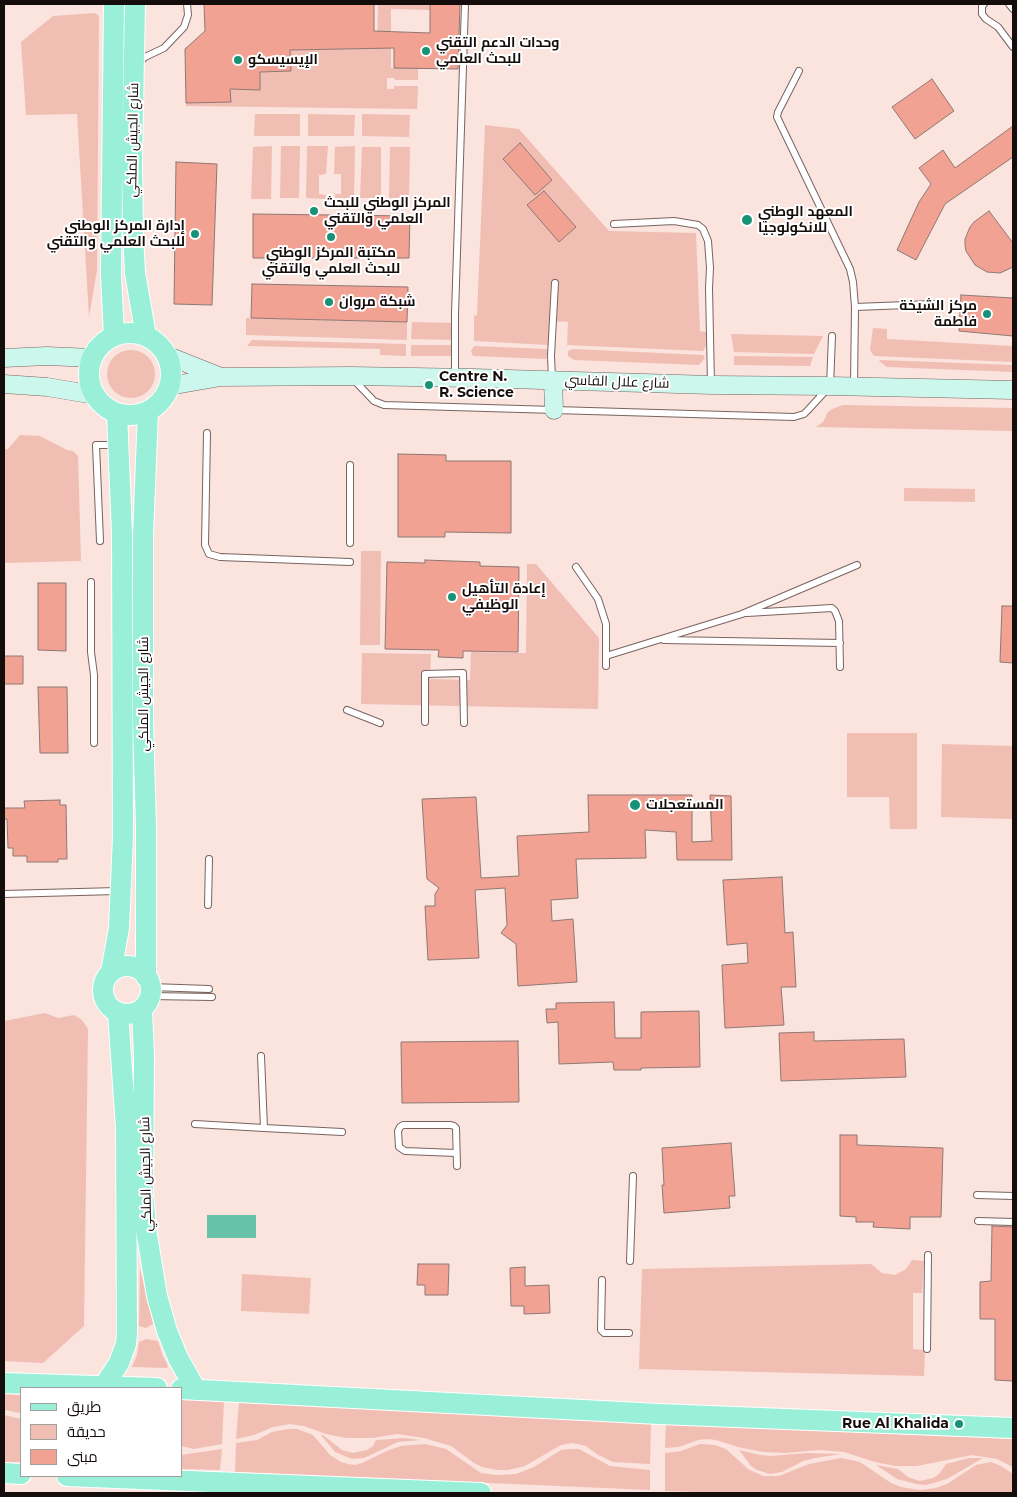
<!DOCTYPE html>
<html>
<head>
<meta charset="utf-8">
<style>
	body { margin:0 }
	#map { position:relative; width:1017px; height:1497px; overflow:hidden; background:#fbe3de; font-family:Montserrat,Cairo,sans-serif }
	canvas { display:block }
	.frame { position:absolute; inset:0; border:5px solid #150d0c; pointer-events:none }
	.legend { position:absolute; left:20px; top:1387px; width:162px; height:90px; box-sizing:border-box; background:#fff; border:1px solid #a19e9e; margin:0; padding:6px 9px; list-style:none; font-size:15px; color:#150d0c }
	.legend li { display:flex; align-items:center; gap:10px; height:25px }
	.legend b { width:25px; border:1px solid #a19e9e }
</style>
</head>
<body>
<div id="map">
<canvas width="1017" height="1497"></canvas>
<div class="frame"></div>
<ul class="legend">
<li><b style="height:6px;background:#9aefd9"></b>طريق</li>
<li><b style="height:14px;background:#f1beb3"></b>حديقة</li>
<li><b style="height:14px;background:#f1a293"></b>مبنى</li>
</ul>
</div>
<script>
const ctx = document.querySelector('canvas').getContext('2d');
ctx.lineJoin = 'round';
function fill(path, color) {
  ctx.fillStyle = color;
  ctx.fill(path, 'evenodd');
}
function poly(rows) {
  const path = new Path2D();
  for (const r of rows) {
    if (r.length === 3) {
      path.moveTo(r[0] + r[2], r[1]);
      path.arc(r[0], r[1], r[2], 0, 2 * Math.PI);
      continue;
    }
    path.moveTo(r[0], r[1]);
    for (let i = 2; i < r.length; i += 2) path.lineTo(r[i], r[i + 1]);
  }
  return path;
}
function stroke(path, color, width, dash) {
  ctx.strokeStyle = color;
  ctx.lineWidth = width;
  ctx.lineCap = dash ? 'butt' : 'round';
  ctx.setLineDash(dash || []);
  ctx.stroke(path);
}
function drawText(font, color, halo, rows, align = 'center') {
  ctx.font = font + ' Montserrat,Cairo,sans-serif';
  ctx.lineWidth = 4;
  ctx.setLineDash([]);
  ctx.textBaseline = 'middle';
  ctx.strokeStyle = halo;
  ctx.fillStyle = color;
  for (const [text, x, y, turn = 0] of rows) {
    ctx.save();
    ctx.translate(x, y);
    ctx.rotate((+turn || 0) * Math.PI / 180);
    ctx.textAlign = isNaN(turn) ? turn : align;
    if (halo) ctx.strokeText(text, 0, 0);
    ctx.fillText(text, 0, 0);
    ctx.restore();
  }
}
fill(poly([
	[378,4,430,4,430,10,391,9,391,68,418,68,418,80,395,80,394,78,387,78,387,89,394,89,394,86,418,86,417,109,186,106,186,103,230,102,230,89,260,90,260,72,291,71,290,50,377,48],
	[95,13,99,16,97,270,89,317,77,114,26,115,21,42,53,16],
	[255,114,300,114,300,136,254,136],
	[308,114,355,115,354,136,308,136],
	[362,114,410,115,409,137,362,136],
	[485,125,519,129,609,231,696,233,700,331,706,332,706,346,703,351,567,345,568,322,551,321,549,345,474,341,474,316,477,315],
	[272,146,271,199,251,199,253,147],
	[281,146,300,146,299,198,280,198],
	[307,146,328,146,326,174,319,175,319,194,326,195,326,199,306,198],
	[355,146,354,198,335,198,335,194,341,194,341,174,334,174,335,147],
	[362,147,381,147,381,198,360,198],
	[390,147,410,147,409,198,389,198],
	[246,318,407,322,407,340,246,335],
	[412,322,455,323,454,340,411,339],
	[873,328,887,329,887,339,1013,346,1013,362,875,356,873,355,870,350],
	[731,334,823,336,814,354,734,352],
	[252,340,406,344,406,356,380,355,380,349,247,346],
	[411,345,451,345,451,356,411,356],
	[474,346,547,349,548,353,546,359,473,356,471,351],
	[573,349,703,355,705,358,699,365,574,360,568,356,568,351],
	[131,374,24],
	[734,356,813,357,810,366,734,365],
	[880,360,1013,365,1013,372,887,367,879,361],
	[843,405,1013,408,1013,431,816,427,823,422,828,412,832,409],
	[20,435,40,436,67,450,73,451,78,456,81,561,4,563,4,450,8,449],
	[904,488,975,489,975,502,904,501],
	[361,551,381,551,380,645,360,645],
	[527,564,536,564,599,638,598,709,361,704,362,653,431,654,430,679,470,680,471,652,526,653],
	[847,733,917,733,917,829,890,829,889,797,847,797],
	[942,744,1013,746,1013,819,941,817],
	[45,1013,58,1018,74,1015,82,1020,88,1029,84,1326,43,1363,4,1361,4,1021],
	[912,1260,924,1261,922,1293,913,1293,913,1349,925,1350,924,1376,639,1369,642,1269,871,1264,882,1273,895,1275,906,1269],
	[140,1269,153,1324,146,1328,139,1326],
	[242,1274,311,1278,309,1314,241,1311],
	[146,1339,158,1341,162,1354,168,1366,167,1368,132,1367,137,1355,139,1342],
	[4,1394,21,1395,21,1413,4,1410],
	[181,1400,224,1401,222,1444,194,1449,181,1446],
	[239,1402,651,1423,650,1464,613,1462,598,1455,586,1446,573,1443,561,1445,525,1466,508,1470,498,1470,482,1467,474,1463,451,1446,424,1438,397,1434,373,1438,346,1438,326,1434,304,1426,290,1424,273,1427,254,1435,236,1439],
	[4,1415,21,1419,21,1462,4,1462],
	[666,1424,1013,1439,1013,1467,997,1459,972,1455,917,1466,895,1466,875,1462,844,1452,820,1450,785,1453,763,1452,738,1447,716,1440,707,1439,698,1440,679,1447,665,1448],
	[288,1429,297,1429,313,1435,330,1455,341,1462,348,1464,355,1465,362,1463,389,1450,401,1446,425,1444,446,1449,481,1473,496,1475,516,1474,534,1467,561,1450,571,1449,579,1449,610,1466,650,1470,650,1490,235,1472,236,1443,257,1440,272,1432],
	[321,1435,323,1435,342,1450,353,1453,367,1450,373,1446,376,1440,405,1438,420,1440,398,1442,364,1458,352,1459,335,1452],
	[700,1444,715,1445,726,1449,748,1469,763,1476,779,1476,809,1464,841,1458,860,1462,891,1483,901,1487,920,1490,936,1488,947,1484,976,1465,991,1462,1001,1466,1013,1474,1013,1493,730,1493,665,1491,665,1453,681,1451],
	[222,1449,220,1470,181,1469,181,1455],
	[739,1450,760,1455,771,1456,808,1453,841,1454,815,1458,803,1461,782,1472,770,1474,757,1470,751,1466],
	[969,1458,983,1458,947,1479,926,1485,916,1484,897,1479,876,1465,898,1469,908,1477,920,1481,933,1478,939,1474,946,1464]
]), '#f1beb3');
fill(poly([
	[207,1215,256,1215,256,1238,207,1238]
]), '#66c2a8');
const building = poly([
	[204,4,374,4,374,31,430,33,430,4,460,4,458,69,394,68,394,48,290,50,291,71,260,72,260,90,230,89,231,102,186,103,185,49,205,31,204,4],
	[932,79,954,111,915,139,892,107,932,79],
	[1013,126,1013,157,945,204,916,260,897,250,919,202,931,184,919,168,943,150,955,168,1013,126],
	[520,143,552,180,535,195,503,159,520,143],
	[176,162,217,164,212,305,174,304,176,162],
	[544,191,576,227,559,242,527,205,544,191],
	[989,211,1013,243,1013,267,1000,273,987,272,975,265,966,251,965,245,965,239,970,227,974,222,989,211],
	[253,214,410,216,409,258,253,258,253,214],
	[252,284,408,287,407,322,251,318,252,284],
	[961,295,1013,298,1013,336,959,331,961,295],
	[398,454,446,455,446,461,511,461,511,533,445,532,445,537,398,537,398,454],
	[425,560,480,562,480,566,519,567,518,652,463,651,463,658,438,657,439,650,385,649,387,562,425,563,425,560],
	[38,583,66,583,66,651,38,650,38,583],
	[1002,606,1013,606,1013,663,1000,662,1002,606],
	[4,656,23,656,23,684,4,684,4,656],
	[38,687,67,687,68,753,40,753,38,687],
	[588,795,692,795,692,842,712,841,710,795,731,796,732,860,677,860,676,832,645,830,646,858,576,859,578,898,551,900,552,921,573,919,577,982,518,986,516,944,501,933,507,925,505,888,475,890,479,958,428,960,425,906,435,906,435,894,439,888,427,879,422,799,476,797,481,878,519,876,517,836,589,832,588,795],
	[60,800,60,805,66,805,67,859,58,859,58,862,27,862,27,856,13,856,13,848,8,848,7,819,4,819,4,808,25,808,24,801,60,800],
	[782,877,785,933,793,932,796,987,781,987,784,1025,725,1028,722,965,748,963,747,943,727,945,723,880,782,877],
	[614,1002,615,1038,641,1038,641,1012,699,1011,700,1067,641,1068,641,1070,614,1070,613,1062,559,1064,558,1022,547,1023,546,1009,556,1009,556,1003,614,1002],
	[814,1032,814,1041,904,1039,906,1077,781,1081,779,1033,814,1032],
	[518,1041,519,1102,402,1103,401,1042,518,1041],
	[840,1135,857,1135,857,1145,943,1148,941,1217,910,1217,910,1229,873,1227,874,1222,856,1222,856,1217,840,1216,840,1135],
	[731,1143,735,1196,729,1196,730,1208,664,1213,662,1185,664,1185,662,1148,731,1143],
	[992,1226,1013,1227,1013,1381,995,1380,995,1319,980,1319,980,1282,991,1281,992,1226],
	[418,1264,449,1264,448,1295,425,1295,425,1285,417,1285,418,1264],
	[525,1267,525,1286,549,1285,550,1313,524,1314,524,1306,511,1306,510,1268,525,1267]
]);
fill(building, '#f1a293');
stroke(building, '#8e7874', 1);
const lane = poly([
	[984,4,982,6,982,14,986,19,998,27,1013,47],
	[1009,4,1013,9],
	[139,63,145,57,164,48,184,27,188,15,187,4],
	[799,71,778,112,777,117,850,269,853,282,855,307,854,385],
	[614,224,674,221,698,225,703,229,708,241,710,268,709,288,711,384],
	[855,307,933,304],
	[455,377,455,314,465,4],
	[552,379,551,356,555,283],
	[354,380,374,401,384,405,794,417,804,414,808,410,830,386,832,336],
	[207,433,205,545,209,554,220,557,350,562],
	[350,465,350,543],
	[100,541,96,445,116,445],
	[576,567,598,599,606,624,606,666],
	[91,582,91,652,94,675,94,743],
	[747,613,832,608,835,611,839,621,840,667],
	[664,640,840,643],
	[606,656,742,614,857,565],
	[347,710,380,723],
	[425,722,425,674,463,673,464,723],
	[4,894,117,891],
	[208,905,209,859],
	[151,987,209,989],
	[150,996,212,997],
	[195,1124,264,1128,261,1056],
	[264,1128,342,1132],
	[456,1153,405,1151,399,1147,398,1131,400,1127,403,1125,451,1125,454,1126,456,1128,457,1166],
	[977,1195,1013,1196],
	[978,1221,1013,1222],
	[630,1261,633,1176],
	[602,1280,601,1330,604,1333,629,1333],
	[927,1349,928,1255]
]);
const secondary = poly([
	[166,355,221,377],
	[4,358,47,356,92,358],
	[553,380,554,410],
	[4,384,47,387,95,395],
	[169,386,221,377,351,376,474,378,712,385,830,386,1013,390]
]);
const primary = poly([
	[135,4,132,161,133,234,135,273,146,336],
	[130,374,41],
	[114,336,111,274,114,4],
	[127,990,24],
	[111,972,119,928,123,837,122,534,117,413],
	[146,977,146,827,143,723,143,535,148,411],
	[142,1010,144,1056,143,1194,147,1235,157,1296,167,1331,178,1358,196,1390],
	[4,1383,157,1388],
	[104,1386,119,1363,126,1344,127,1333,126,1127,118,1013],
	[181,1389,659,1414,1013,1428],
	[4,1473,21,1474],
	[67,1476,481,1493]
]);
stroke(lane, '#796460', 8);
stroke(secondary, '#796460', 19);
stroke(primary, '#fff', 22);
stroke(lane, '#fff', 6);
stroke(secondary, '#ccf7ec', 18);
stroke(primary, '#9aefd9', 20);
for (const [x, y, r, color] of [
	[426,51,5,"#189277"],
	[238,60,5,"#189277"],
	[314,211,5,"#189277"],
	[747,220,6,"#189277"],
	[195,234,5,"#189277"],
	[331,237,5,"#189277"],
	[329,302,5,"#189277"],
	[987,314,5,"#189277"],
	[429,385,5,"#189277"],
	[452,597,5,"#189277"],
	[635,805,6,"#189277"],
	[959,1424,5,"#189277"]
]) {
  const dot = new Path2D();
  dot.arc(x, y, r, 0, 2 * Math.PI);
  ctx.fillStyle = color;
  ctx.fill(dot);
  stroke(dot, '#fff', 2);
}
drawText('bold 14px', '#150d0c', '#fff', [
	["وحدات الدعم التقني",436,43],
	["للبحث العلمي",436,59],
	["اﻹيسيسكو",248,60],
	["المركز الوطني للبحث",324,203],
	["العلمي والتقني",324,219],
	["المعهد الوطني",758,212],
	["للانكولوجيا",758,228],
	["إدارة المركز الوطني",185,226,"right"],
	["للبحث العلمي والتقني",185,242,"right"],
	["مكتبة المركز الوطني",331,253,"center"],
	["للبحث العلمي والتقني",331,269,"center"],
	["شبكة مروان",339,302],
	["مركز الشيخة",977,306,"right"],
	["فاطمة",977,322,"right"],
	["Centre N.",439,377],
	["R. Science",439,393],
	["إعادة التأهيل",462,589],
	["الوظيفي",462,605],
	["المستعجلات",646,805],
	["Rue Al Khalida",949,1424,"right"]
], 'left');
drawText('14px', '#150d0c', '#fff', [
	["شارع الجيش الملكي",133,140,-89],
	["شارع علال الفاسي",617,382,2],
	["شارع الجيش الملكي",144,694,-90],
	["شارع الجيش الملكي",146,1174,-91]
]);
</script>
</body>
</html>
